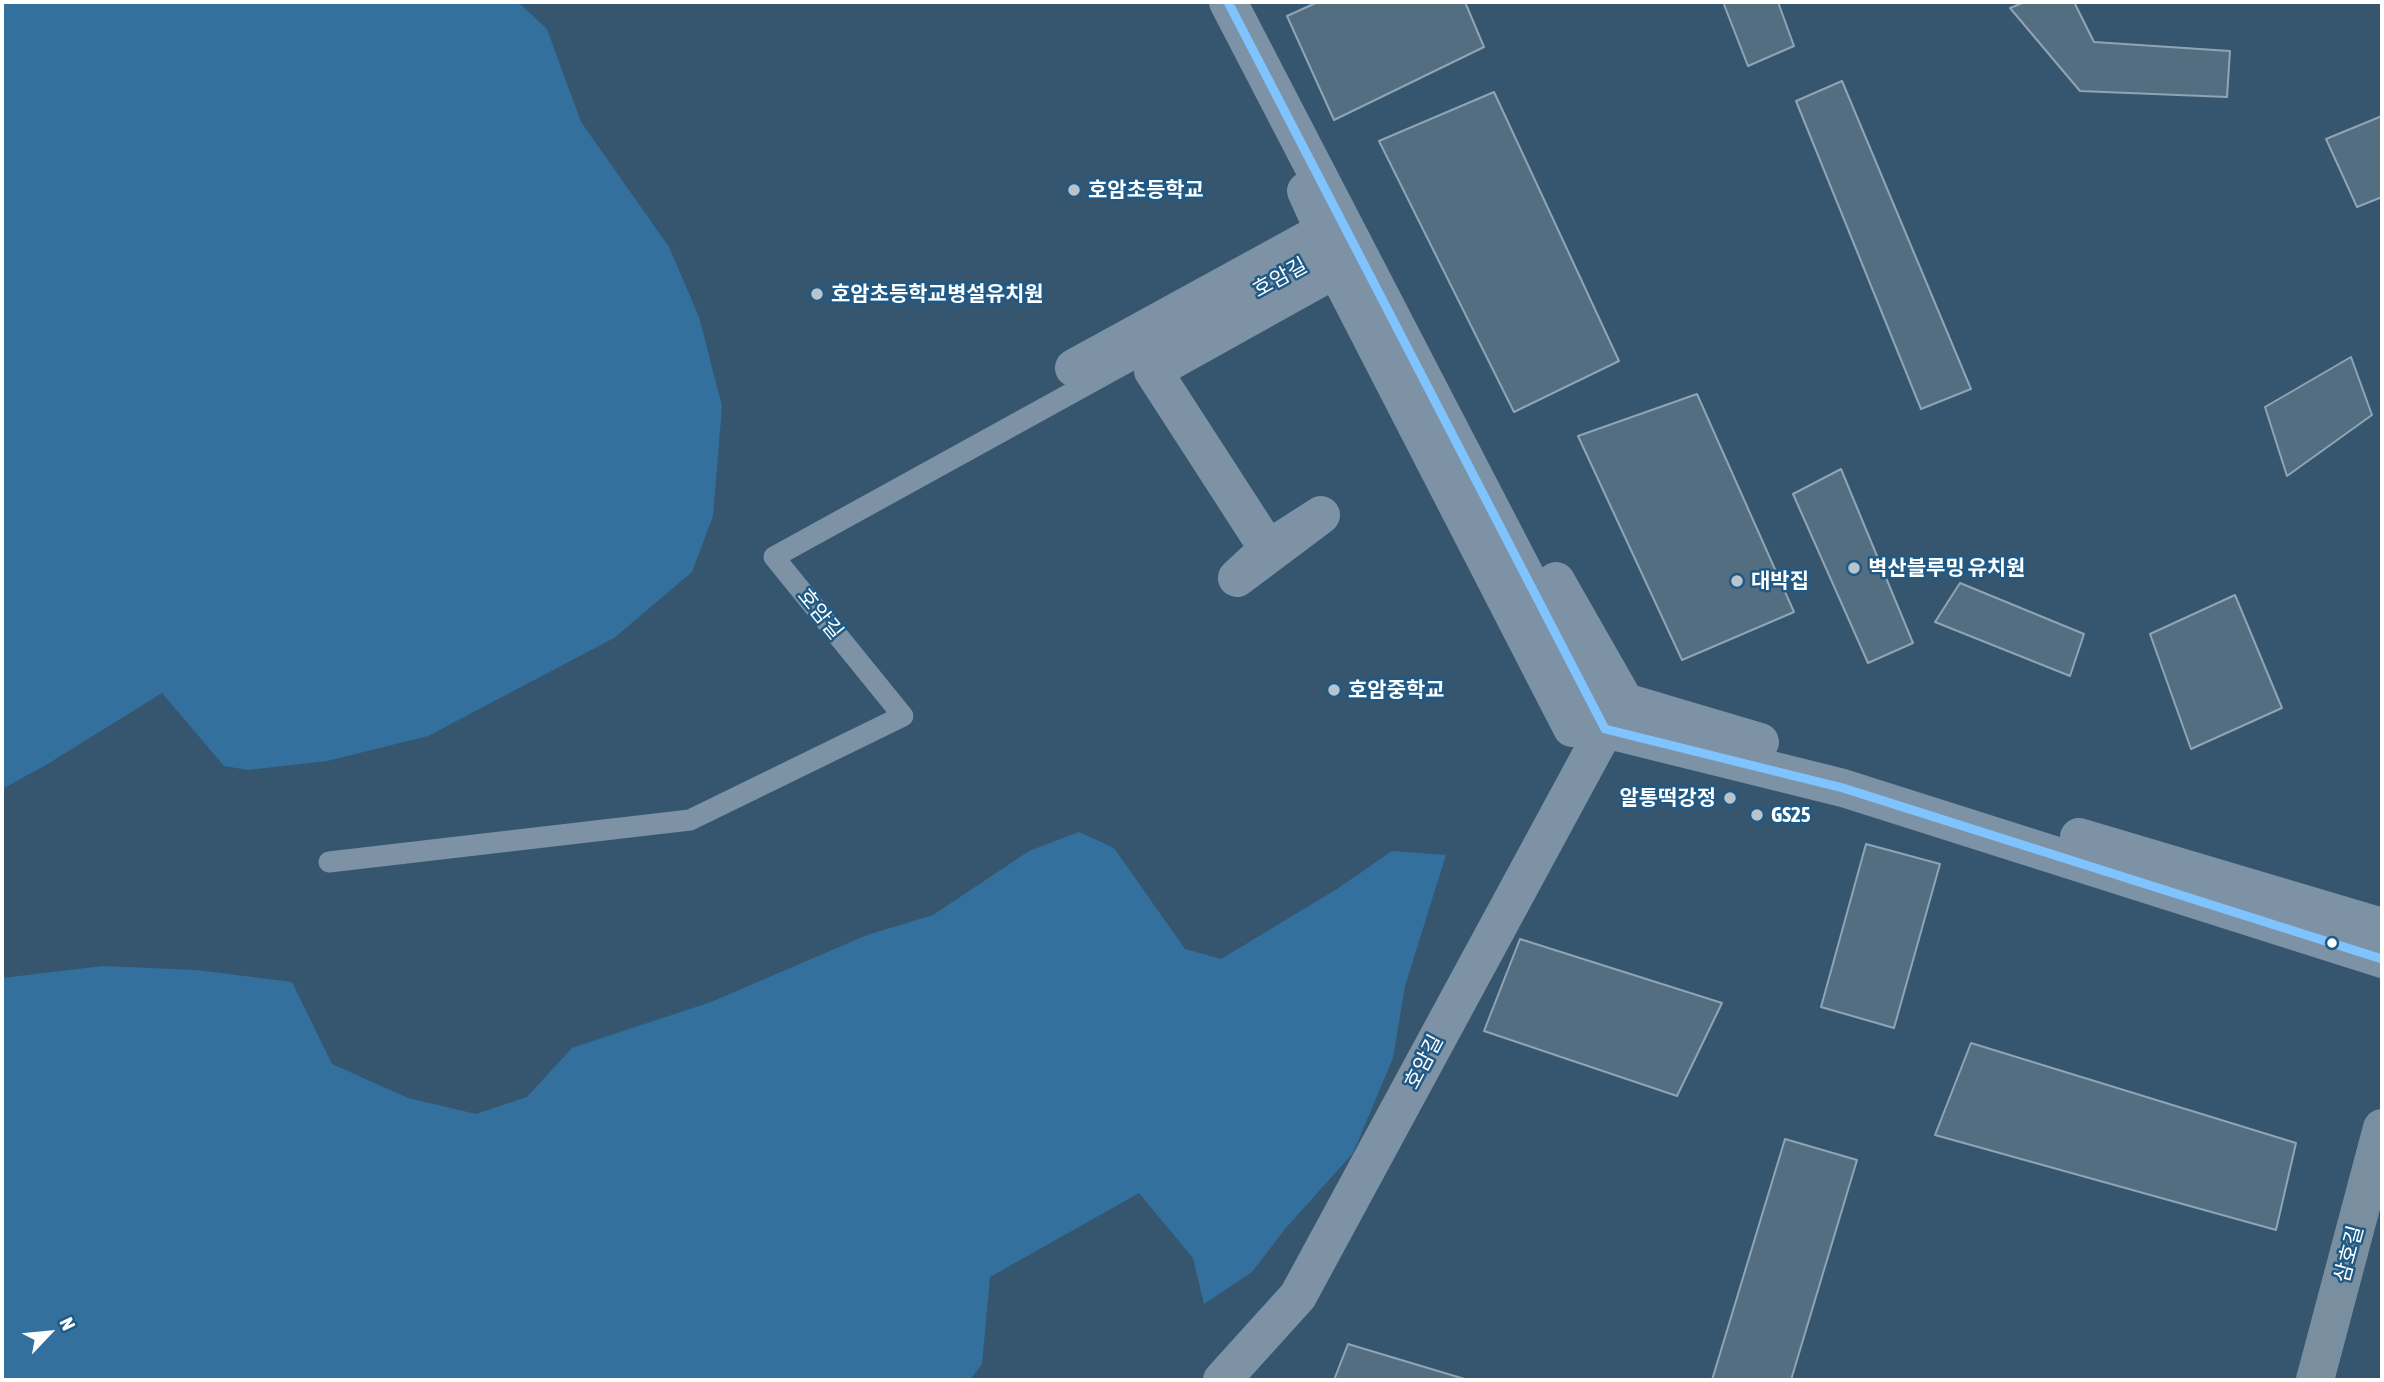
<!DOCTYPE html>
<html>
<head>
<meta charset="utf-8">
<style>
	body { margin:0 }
	#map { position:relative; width:2384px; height:1382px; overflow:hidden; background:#36566f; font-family:"Asap Condensed",sans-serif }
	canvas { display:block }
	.frame { position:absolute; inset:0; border:4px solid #fff; pointer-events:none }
	.north { position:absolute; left:14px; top:1298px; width:70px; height:70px; -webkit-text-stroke:5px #1f5a86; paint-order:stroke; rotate:64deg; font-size:19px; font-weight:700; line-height:28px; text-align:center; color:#fff }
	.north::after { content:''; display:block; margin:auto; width:24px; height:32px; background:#fff; clip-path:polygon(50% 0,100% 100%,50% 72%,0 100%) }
</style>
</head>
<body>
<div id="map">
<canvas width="2384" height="1382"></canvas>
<div class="frame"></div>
<div class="north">N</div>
</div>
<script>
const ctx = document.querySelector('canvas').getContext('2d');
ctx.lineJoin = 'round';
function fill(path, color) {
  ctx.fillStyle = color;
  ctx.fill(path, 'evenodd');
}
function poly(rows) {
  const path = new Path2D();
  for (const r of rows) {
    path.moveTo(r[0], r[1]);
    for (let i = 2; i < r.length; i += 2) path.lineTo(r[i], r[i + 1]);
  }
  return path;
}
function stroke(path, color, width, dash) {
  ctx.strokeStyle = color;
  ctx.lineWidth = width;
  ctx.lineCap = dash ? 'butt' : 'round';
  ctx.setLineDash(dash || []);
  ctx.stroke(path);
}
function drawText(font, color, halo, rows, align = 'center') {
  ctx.font = font + ' "Asap Condensed","Noto Sans KR",sans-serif';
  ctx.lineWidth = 5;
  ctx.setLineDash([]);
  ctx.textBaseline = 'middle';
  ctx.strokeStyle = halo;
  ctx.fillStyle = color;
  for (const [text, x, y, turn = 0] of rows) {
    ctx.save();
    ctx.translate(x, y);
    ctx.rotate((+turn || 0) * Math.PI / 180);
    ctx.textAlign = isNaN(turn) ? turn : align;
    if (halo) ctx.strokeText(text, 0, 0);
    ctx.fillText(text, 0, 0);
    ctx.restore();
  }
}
fill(poly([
	[2,2,518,2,547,29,581,122,669,247,699,317,722,406,713,516,692,572,614,638,428,736,327,761,248,770,224,766,162,693,46,765,2,789],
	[1079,832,1114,848,1185,949,1221,959,1337,889,1392,851,1446,855,1405,986,1393,1058,1353,1153,1285,1229,1252,1272,1204,1304,1193,1258,1139,1193,990,1277,982,1364,970,1380,2,1380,2,978,103,966,196,970,292,982,332,1064,408,1098,476,1114,527,1097,572,1048,711,1002,867,935,933,915,1029,851]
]), '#33709d');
const building = poly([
	[1318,2,1465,2,1484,47,1334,120,1287,16,1318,2],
	[1723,2,1778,2,1794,46,1748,66,1723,2],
	[2025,2,2074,2,2094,42,2230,51,2227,97,2080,91,2010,8,2025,2],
	[1842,81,1971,389,1921,409,1796,101,1842,81],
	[1494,92,1619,361,1514,412,1379,141,1494,92],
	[2382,116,2382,197,2357,207,2326,139,2382,116],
	[2351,357,2372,415,2287,476,2265,407,2351,357],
	[1697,394,1794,612,1682,660,1578,436,1697,394],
	[1841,469,1913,643,1868,663,1793,494,1841,469],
	[1960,583,2084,634,2070,676,1935,622,1960,583],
	[2235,595,2282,708,2191,749,2150,634,2235,595],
	[1866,844,1940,864,1894,1028,1821,1007,1866,844],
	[1520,939,1722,1003,1677,1096,1484,1031,1520,939],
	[1971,1043,2296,1143,2276,1230,1935,1135,1971,1043],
	[1785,1139,1857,1160,1791,1380,1712,1380,1785,1139],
	[1348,1344,1468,1380,1334,1380,1348,1344]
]);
fill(building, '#546e81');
stroke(building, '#91a4b3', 2);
stroke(poly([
	[329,862,690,820,903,716,774,557,1351,239]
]), '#7d92a5', 21);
stroke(poly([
	[1228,2,1605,729,1843,788,2382,959],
	[1074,368,1324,231,1306,191],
	[1268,549,1321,515,1237,578,1268,549,1153,371,1336,269,1572,728],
	[1556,581,1625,702,1760,742],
	[2079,837,2382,927],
	[1222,1380,1298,1296,1605,729]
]), '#7d92a5', 38);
stroke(poly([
	[2315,1380,2382,1128]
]), '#798fa0', 38);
stroke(poly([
	[1228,2,1605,729,1843,788,2382,959]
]), '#80c4ff', 9);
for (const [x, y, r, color] of [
	[1074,190,7,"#b9c4cd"],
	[817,294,7,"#b9c4cd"],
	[1854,568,7,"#b9c4cd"],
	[1737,581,7,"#b9c4cd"],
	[1334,690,7,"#b9c4cd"],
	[1730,798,7,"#b9c4cd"],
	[1757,815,7,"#b9c4cd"],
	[2332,943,6,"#fff"]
]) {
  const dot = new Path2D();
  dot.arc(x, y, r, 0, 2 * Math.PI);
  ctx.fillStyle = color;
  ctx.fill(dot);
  stroke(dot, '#1f5a86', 2.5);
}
drawText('bold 21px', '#fff', '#1f5a86', [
	["호암초등학교",1088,190],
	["호암초등학교병설유치원",831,294],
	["벽산블루밍 유치원",1868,568],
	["대박집",1751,581],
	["호암중학교",1348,690],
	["알통떡강정",1716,798,"right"],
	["GS25",1771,815]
], 'left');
drawText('21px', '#fff', '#1f5a86', [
	["호암길",1280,278,-29],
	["호암길",820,614,51],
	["호암길",1424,1062,-62],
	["삼호길",2349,1254,-75]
]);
</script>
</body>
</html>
